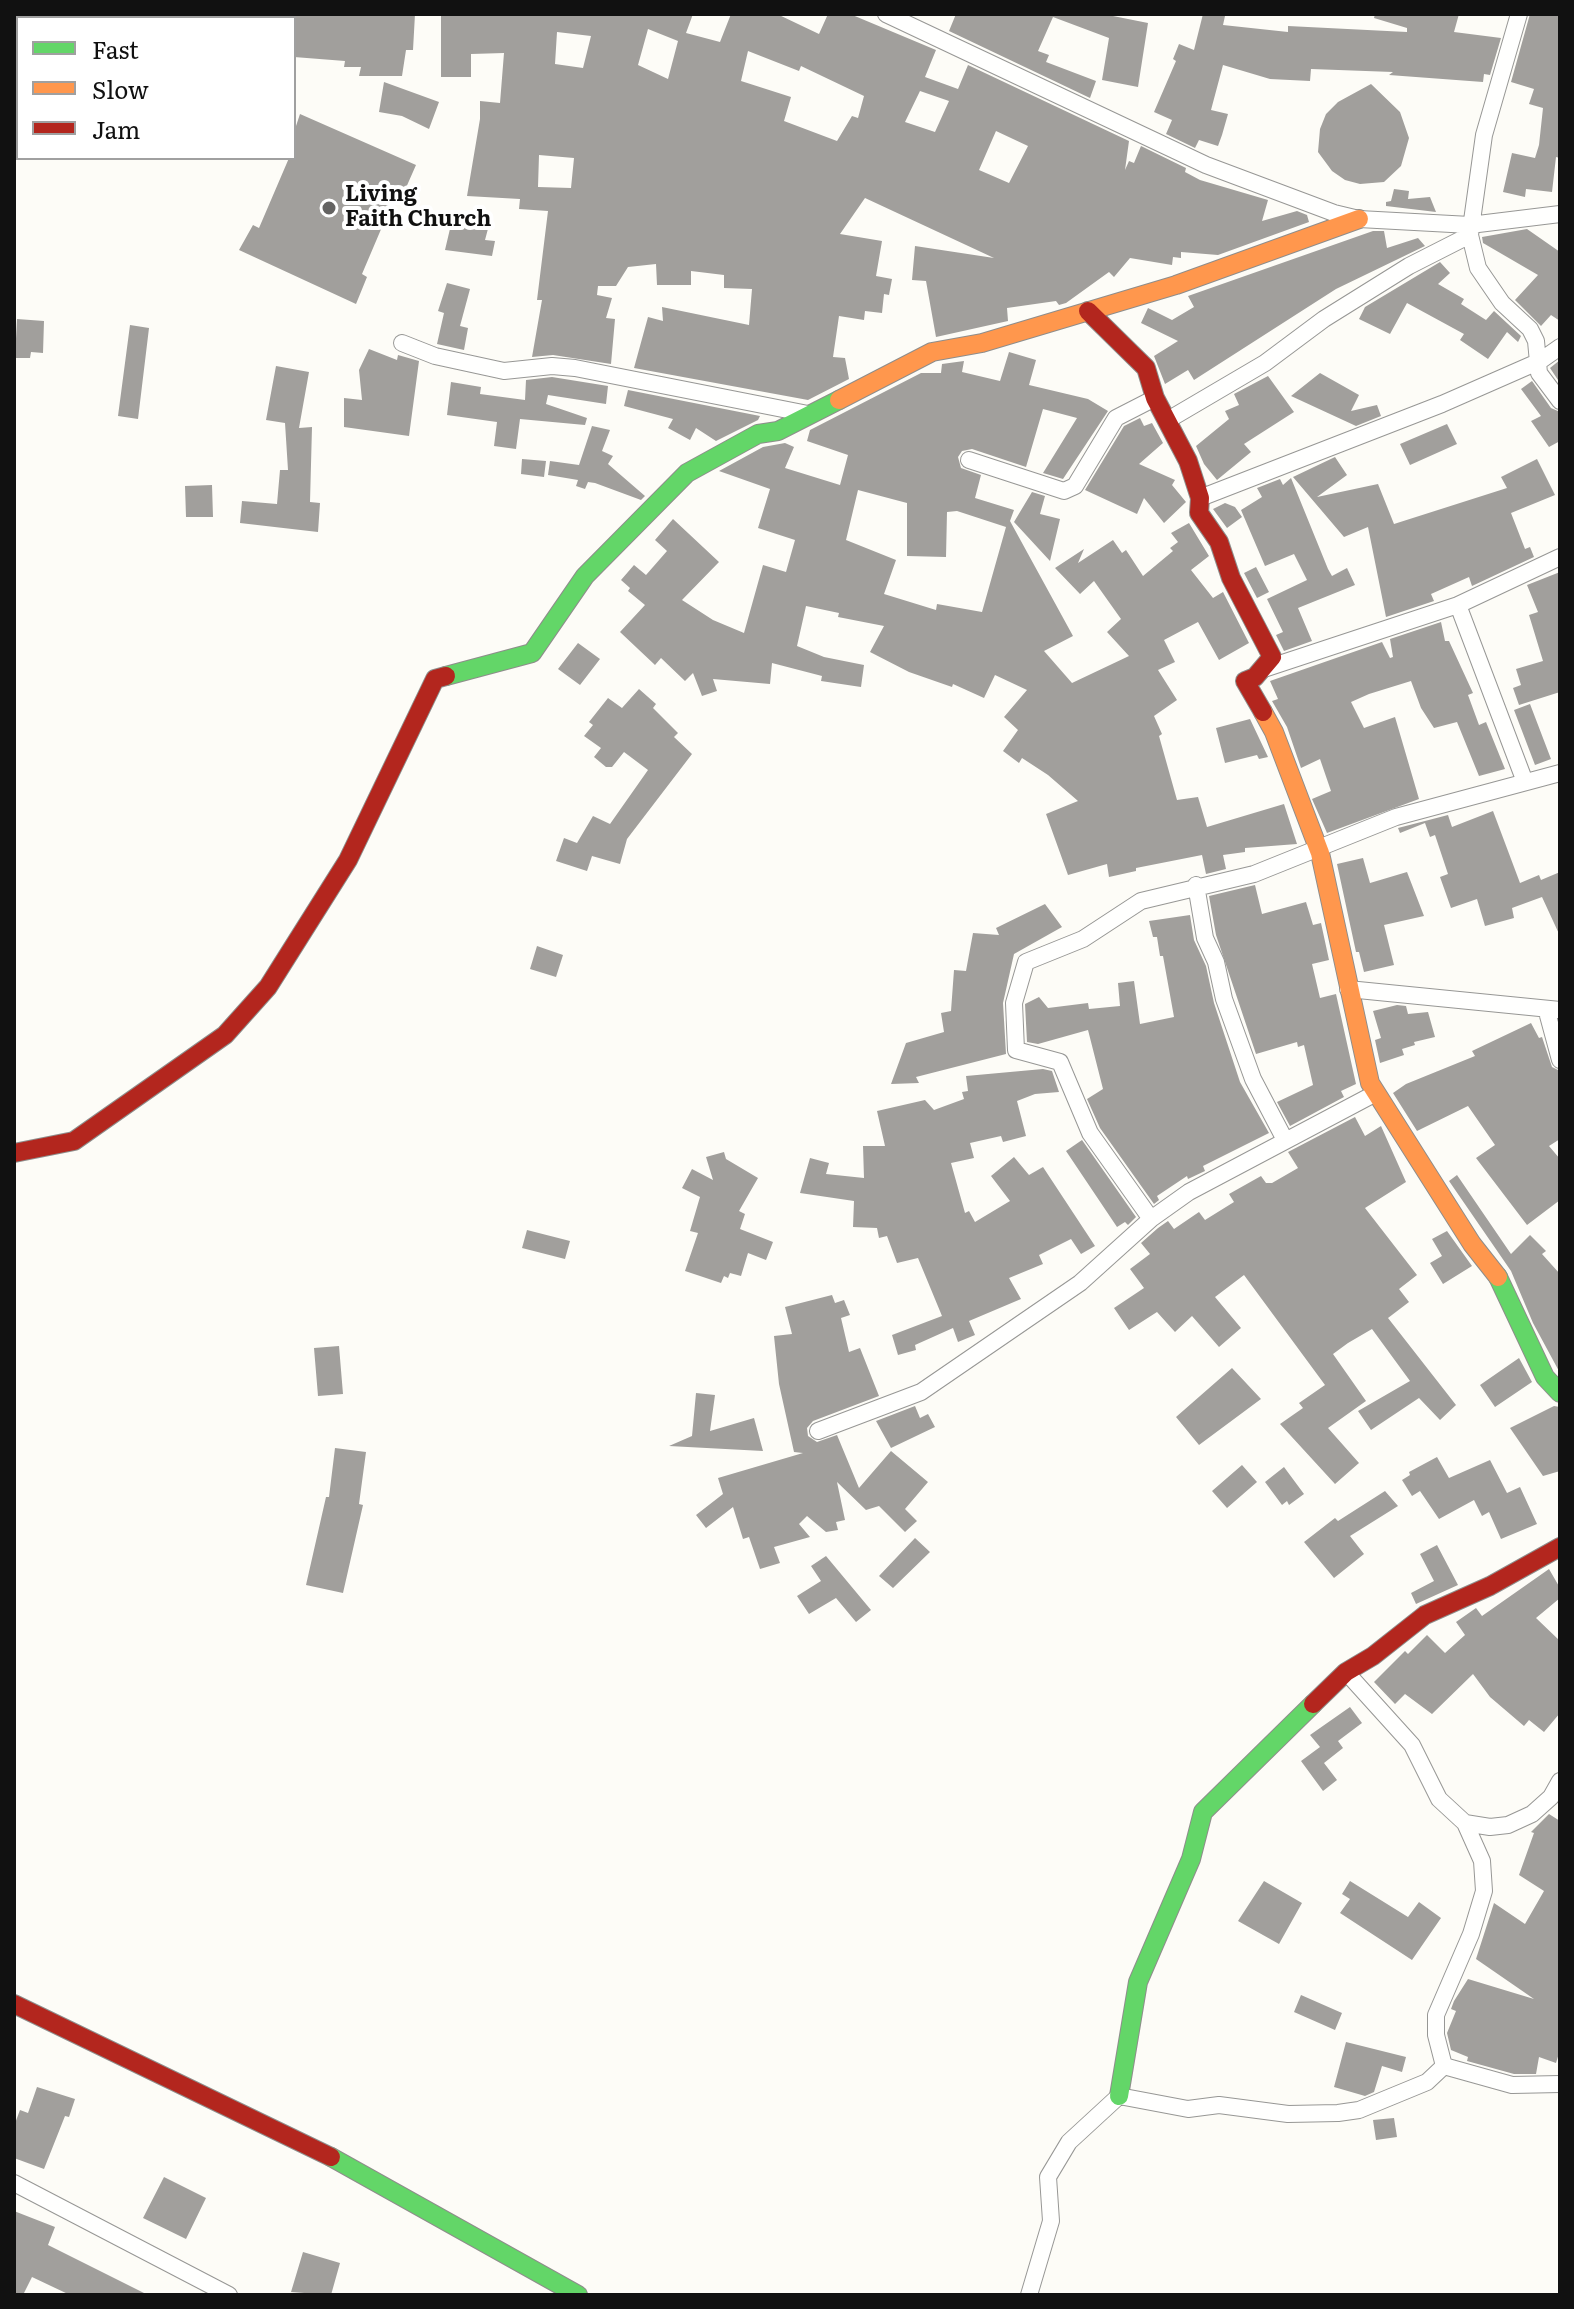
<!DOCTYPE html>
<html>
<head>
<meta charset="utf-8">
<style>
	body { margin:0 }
	#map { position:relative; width:1574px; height:2309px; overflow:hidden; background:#fdfcf7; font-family:Literata,serif }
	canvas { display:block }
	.frame { position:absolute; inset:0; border:16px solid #111; pointer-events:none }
	.legend { position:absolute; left:16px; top:16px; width:280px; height:144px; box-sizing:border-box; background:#fff; border:2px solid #a0a0a0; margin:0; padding:10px 14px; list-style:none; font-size:24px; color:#111 }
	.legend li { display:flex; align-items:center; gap:16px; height:40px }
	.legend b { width:40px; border:2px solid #a0a0a0 }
</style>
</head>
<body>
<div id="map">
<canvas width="1574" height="2309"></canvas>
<div class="frame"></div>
<ul class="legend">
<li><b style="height:10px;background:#63d668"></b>Fast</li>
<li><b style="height:10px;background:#ff974d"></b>Slow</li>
<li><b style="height:10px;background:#b3261e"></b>Jam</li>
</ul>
</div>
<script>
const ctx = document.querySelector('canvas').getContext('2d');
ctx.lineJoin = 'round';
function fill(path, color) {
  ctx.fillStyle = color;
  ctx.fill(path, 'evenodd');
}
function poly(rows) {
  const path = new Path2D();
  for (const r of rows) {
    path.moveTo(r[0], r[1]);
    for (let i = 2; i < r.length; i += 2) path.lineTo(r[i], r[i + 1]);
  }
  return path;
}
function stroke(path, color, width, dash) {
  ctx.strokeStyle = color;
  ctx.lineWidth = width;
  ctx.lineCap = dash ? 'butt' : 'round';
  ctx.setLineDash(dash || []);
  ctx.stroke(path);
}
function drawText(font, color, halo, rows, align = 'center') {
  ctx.font = font + ' Literata,serif';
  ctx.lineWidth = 8;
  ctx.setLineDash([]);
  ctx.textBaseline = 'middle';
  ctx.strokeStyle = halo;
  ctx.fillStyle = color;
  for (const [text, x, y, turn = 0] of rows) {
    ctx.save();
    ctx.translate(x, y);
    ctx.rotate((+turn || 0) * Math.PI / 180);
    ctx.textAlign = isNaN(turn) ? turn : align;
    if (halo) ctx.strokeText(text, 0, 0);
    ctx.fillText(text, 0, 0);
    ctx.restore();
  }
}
fill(poly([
	[294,14,415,14,413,50,406,50,402,76,359,76,361,67,344,67,345,61,294,57],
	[441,14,693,14,686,33,720,42,731,14,777,14,819,34,828,14,850,14,936,50,925,77,958,89,968,65,1129,141,1125,170,1129,161,1134,163,1141,146,1186,168,1185,172,1200,180,1268,200,1262,221,1297,211,1307,215,1309,222,1218,255,1181,252,1181,258,1173,257,1172,265,1130,258,1114,277,1109,272,1066,303,1059,305,1056,301,1007,308,1008,321,936,337,926,281,912,280,915,246,994,258,865,198,840,234,882,241,876,276,892,279,889,295,884,294,882,313,865,311,864,320,839,316,833,357,845,358,849,379,808,400,634,368,648,317,663,321,662,307,749,325,752,289,724,288,724,275,691,271,691,285,657,285,656,264,628,267,616,286,598,286,597,295,612,298,606,318,615,319,611,364,553,355,532,357,542,300,537,300,548,211,519,209,520,199,467,196,480,119,480,101,500,103,504,53,471,54,471,77,441,77],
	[648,29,678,41,668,79,638,65],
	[557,32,591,36,583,68,555,64],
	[748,51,799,71,801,66,864,96,858,118,852,116,837,141,784,121,791,97,741,81],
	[920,91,949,101,935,132,905,122],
	[996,131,1028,146,1009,183,979,170],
	[539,155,574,158,571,188,538,187],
	[956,14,1103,14,1148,23,1138,87,1102,80,1109,38,1053,17,1038,51,1049,55,1046,62,1096,81,1090,98,949,31],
	[1203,14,1225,16,1223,25,1288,32,1288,26,1407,32,1407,28,1374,18,1375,14,1459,14,1454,32,1501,38,1490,75,1484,74,1483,82,1389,75,1393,72,1311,69,1310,81,1270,79,1223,65,1211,110,1228,114,1222,135,1218,146,1199,140,1195,148,1166,134,1172,120,1154,112,1176,61,1173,59,1179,44,1194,50],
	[1530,14,1560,14,1560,158,1556,157,1552,192,1526,189,1525,197,1503,192,1512,153,1535,158,1539,145,1543,108,1529,104,1534,89,1511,82],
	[384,82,439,102,429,129,402,116,379,112],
	[1371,84,1400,112,1409,138,1401,166,1384,182,1360,184,1345,180,1332,171,1318,152,1320,129,1326,114,1338,102],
	[300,114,416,165,405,190,399,187,362,274,367,277,356,304,239,250,253,225,259,228,289,158,294,158,294,132],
	[1394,189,1409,191,1408,199,1430,197,1436,212,1386,206,1386,202,1391,201],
	[453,216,489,225,485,240,495,241,492,256,445,250],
	[1527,229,1560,252,1560,321,1551,315,1541,326,1515,300,1538,275,1483,243,1482,237],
	[1373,231,1384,231,1387,248,1418,238,1425,246,1336,289,1194,380,1188,370,1165,384,1154,356,1178,341,1141,323,1148,308,1172,320,1194,307,1188,296],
	[1440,262,1450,273,1438,284,1464,299,1461,304,1486,320,1494,311,1521,336,1518,342,1507,332,1488,359,1460,340,1464,334,1407,303,1390,334,1359,319,1365,307],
	[447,283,470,289,460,326,468,328,464,350,437,344,444,313,438,311],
	[17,319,44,321,43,353,31,352,30,358,15,358],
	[130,325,149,328,138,419,118,416],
	[369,349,397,360,398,355,419,361,409,436,344,427,344,398,362,400,359,370],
	[1009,352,1036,360,1029,385,1088,399,1108,411,1063,479,1043,473,1077,418,1043,409,1026,467,972,449,962,451,958,457,961,468,981,475,975,498,1014,510,1010,521,1073,636,1044,651,1072,683,1129,656,1107,632,1121,619,1094,581,1080,594,1055,568,1084,549,1078,563,1113,540,1122,553,1126,550,1143,576,1173,551,1170,548,1178,542,1171,533,1189,523,1209,556,1191,570,1213,598,1223,592,1249,643,1219,660,1198,622,1164,640,1175,662,1158,670,1177,700,1154,716,1162,734,1159,736,1177,800,1198,797,1207,827,1284,804,1297,844,1245,848,1245,852,1223,855,1226,869,1206,874,1202,855,1136,868,1136,871,1109,877,1107,864,1068,875,1046,814,1078,801,1048,775,1022,758,1019,763,1003,751,1018,730,1004,717,1027,690,995,675,984,698,953,684,952,687,909,672,870,652,884,626,838,617,839,613,806,606,797,646,824,657,864,665,861,687,821,681,822,676,772,663,770,684,713,679,717,691,702,696,693,673,685,681,661,658,655,665,620,632,645,605,628,591,630,588,621,580,634,565,646,575,667,551,655,540,673,519,719,562,682,600,713,620,744,633,763,565,786,572,795,540,758,528,770,489,719,471,763,447,785,443,794,447,785,468,840,485,848,455,807,441,810,430,921,373,941,373,942,364,964,361,962,372,1000,381],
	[858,490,907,503,907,556,946,557,947,512,957,511,1006,527,982,612,937,604,936,610,884,594,896,560,846,540],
	[1560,360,1560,383,1550,368],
	[276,366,309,372,299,428,312,427,310,502,320,503,318,532,240,523,242,501,277,504,280,470,288,470,285,423,266,420],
	[1320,373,1359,395,1351,411,1377,405,1381,416,1356,426,1291,396],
	[1268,376,1294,412,1244,444,1251,452,1217,480,1204,464,1196,446,1229,419,1225,411,1239,405,1234,394],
	[552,377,608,386,606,404,548,395,546,404,587,418,585,425,520,419,516,449,494,446,497,422,447,415,451,382,481,387,480,394,525,400,526,380],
	[1532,381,1551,408,1560,412,1560,441,1549,447,1531,421,1541,416,1521,389],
	[628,390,760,416,758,420,716,441,696,428,690,440,668,428,673,419,624,406],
	[1140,418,1144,426,1152,423,1163,443,1139,464,1175,480,1172,485,1186,502,1164,523,1144,498,1137,514,1085,490,1124,426],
	[1447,424,1457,444,1410,465,1400,444],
	[592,426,610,430,602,451,613,456,608,464,645,496,641,500,595,483,588,482,585,489,576,486,578,480,548,475,550,461,579,465],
	[1335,457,1347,475,1317,497,1378,484,1394,524,1507,488,1501,477,1537,459,1555,495,1511,513,1525,549,1530,547,1534,557,1472,586,1469,577,1431,594,1434,601,1386,617,1368,527,1344,537,1293,477],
	[522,459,546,461,544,477,521,474],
	[1291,478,1328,569,1332,576,1347,568,1355,585,1298,608,1312,641,1284,651,1276,635,1283,632,1267,599,1307,580,1294,554,1265,566,1241,510,1262,497,1257,488,1280,479,1283,485],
	[212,485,213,517,186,517,185,486],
	[1032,492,1045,496,1040,514,1060,519,1050,561,1014,522],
	[1225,503,1235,507,1242,517,1227,528,1213,509],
	[1256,567,1269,592,1257,598,1244,573],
	[1560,572,1560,692,1519,705,1513,688,1521,685,1516,669,1543,661,1529,615,1538,612,1527,585],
	[1441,622,1445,641,1449,641,1473,693,1468,695,1479,725,1486,722,1505,769,1479,776,1457,722,1434,728,1421,708,1411,681,1369,694,1351,702,1364,728,1395,717,1419,799,1327,833,1312,799,1331,791,1320,759,1301,768,1287,727,1272,701,1278,699,1270,681,1382,642,1390,658,1393,657,1390,639],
	[578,643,600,659,580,685,558,669],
	[639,689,656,704,653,708,678,733,674,737,692,754,627,839,620,864,592,856,587,871,556,861,564,838,577,843,593,816,610,824,648,770,624,752,612,767,606,767,594,757,601,748,584,736,593,725,589,722,608,698,622,708],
	[1530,704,1551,759,1535,765,1514,710],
	[1250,719,1268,757,1259,759,1257,755,1225,763,1216,728],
	[1493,811,1520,883,1539,875,1541,880,1560,872,1560,936,1542,897,1512,908,1514,918,1485,926,1477,899,1451,908,1440,877,1448,874,1435,835,1430,837,1425,823,1400,833,1398,828,1448,815,1452,827],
	[1363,858,1370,883,1407,872,1424,916,1384,925,1394,965,1364,972,1359,952,1356,952,1337,864],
	[1255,885,1262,914,1306,902,1313,925,1321,923,1329,960,1312,964,1320,998,1336,994,1356,1084,1341,1091,1344,1097,1290,1126,1277,1102,1313,1085,1304,1045,1298,1047,1297,1042,1256,1054,1216,935,1209,896],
	[1045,904,1062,927,1014,954,1003,1003,1006,1054,916,1077,919,1083,891,1084,906,1043,944,1032,941,1013,951,1011,954,970,966,971,973,933,999,935,996,928],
	[1190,915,1194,940,1206,966,1214,1003,1240,1082,1269,1133,1203,1166,1205,1171,1188,1179,1187,1176,1157,1196,1159,1200,1154,1204,1100,1128,1087,1099,1103,1089,1088,1030,1038,1044,1027,1042,1025,1004,1039,997,1048,1008,1088,1003,1089,1009,1120,1006,1118,983,1134,981,1140,1024,1174,1017,1163,956,1160,956,1157,937,1153,937,1149,921],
	[537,946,563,955,556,977,530,969],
	[1397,1005,1406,1006,1408,1014,1428,1012,1435,1037,1414,1042,1415,1045,1402,1049,1404,1055,1380,1063,1375,1040,1381,1038,1373,1011],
	[1531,1023,1539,1038,1542,1037,1552,1067,1560,1071,1560,1139,1549,1146,1560,1159,1560,1200,1527,1225,1476,1158,1495,1145,1468,1106,1417,1131,1393,1093,1406,1084,1475,1056,1472,1051],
	[1043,1069,1052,1071,1059,1092,1035,1094,1017,1101,1026,1136,1003,1142,1001,1136,970,1143,974,1158,951,1163,965,1213,969,1211,975,1222,1010,1201,991,1176,1014,1157,1029,1175,1043,1167,1095,1246,1081,1254,1071,1239,1039,1255,1043,1264,1009,1278,1021,1299,969,1321,975,1335,958,1342,953,1328,915,1345,916,1350,898,1355,892,1335,942,1316,918,1258,897,1263,887,1236,879,1238,877,1228,853,1227,854,1201,800,1193,810,1158,829,1163,826,1174,864,1178,863,1146,885,1146,877,1111,925,1100,934,1110,964,1099,962,1092,968,1091,966,1076],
	[1355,1117,1365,1136,1381,1126,1406,1182,1365,1208,1417,1275,1399,1289,1409,1302,1388,1318,1456,1405,1440,1420,1419,1398,1371,1430,1358,1411,1410,1381,1372,1329,1348,1343,1333,1354,1366,1401,1328,1428,1359,1463,1335,1484,1280,1424,1303,1408,1299,1403,1325,1385,1244,1275,1215,1297,1241,1328,1219,1347,1192,1316,1175,1332,1157,1312,1129,1330,1114,1308,1144,1288,1130,1269,1150,1254,1141,1243,1158,1228,1168,1221,1174,1229,1199,1212,1205,1220,1234,1202,1229,1194,1261,1176,1266,1183,1272,1183,1298,1168,1288,1152],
	[1082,1140,1136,1217,1128,1225,1125,1222,1117,1227,1066,1151],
	[724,1152,726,1159,758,1178,739,1211,745,1214,740,1229,773,1242,766,1260,748,1253,741,1276,730,1273,728,1278,724,1276,721,1283,685,1271,698,1233,690,1231,700,1197,682,1188,692,1169,713,1180,706,1157],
	[1457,1175,1511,1254,1530,1235,1546,1251,1542,1254,1560,1274,1560,1373,1533,1323,1511,1271,1449,1181],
	[527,1230,570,1241,565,1259,522,1248],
	[1447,1231,1472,1266,1443,1284,1430,1263,1442,1256,1432,1239],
	[832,1295,835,1303,844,1300,850,1315,841,1318,849,1352,860,1348,879,1396,813,1421,807,1428,808,1436,817,1442,837,1435,859,1488,891,1451,928,1482,905,1509,917,1521,905,1532,879,1506,866,1510,837,1482,845,1520,836,1522,838,1530,826,1532,807,1516,799,1524,810,1537,774,1547,780,1563,760,1569,749,1537,743,1539,733,1507,706,1528,696,1515,723,1494,718,1478,803,1453,794,1452,779,1384,774,1336,792,1334,785,1307],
	[339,1346,343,1394,318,1396,314,1348],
	[1519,1358,1532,1382,1495,1407,1480,1385],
	[1232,1368,1261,1399,1199,1445,1176,1417],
	[696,1393,715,1395,710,1431,754,1418,763,1451,669,1446,692,1436],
	[915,1406,920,1418,928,1414,935,1427,891,1448,876,1421],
	[1554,1406,1560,1407,1560,1471,1543,1476,1510,1428],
	[335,1448,366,1452,359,1504,363,1505,343,1593,306,1585,326,1497,329,1497],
	[1437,1457,1449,1478,1490,1460,1507,1493,1520,1487,1537,1524,1501,1539,1489,1512,1482,1516,1474,1500,1439,1519,1420,1491,1412,1496,1402,1480,1410,1475,1409,1472],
	[1242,1465,1257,1482,1227,1508,1212,1491],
	[1284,1467,1304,1494,1289,1505,1287,1501,1282,1505,1265,1482],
	[1385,1491,1398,1506,1350,1536,1364,1554,1334,1578,1304,1542,1335,1518,1338,1521],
	[915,1538,930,1552,893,1588,879,1576],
	[1437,1545,1458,1585,1416,1604,1411,1593,1434,1581,1420,1554],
	[826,1556,871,1610,856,1622,836,1598,809,1614,797,1596,821,1581,811,1566],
	[1549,1569,1560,1588,1560,1598,1536,1618,1560,1641,1560,1713,1544,1732,1529,1720,1524,1726,1490,1697,1473,1674,1432,1714,1405,1694,1395,1704,1374,1682,1405,1651,1408,1654,1427,1635,1445,1653,1465,1635,1456,1622,1476,1608,1482,1616],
	[1350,1707,1362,1723,1338,1741,1343,1748,1324,1763,1337,1780,1323,1791,1301,1761,1320,1747,1310,1735],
	[1549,1814,1560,1821,1560,2050,1556,2063,1539,2057,1536,2074,1514,2074,1467,2061,1468,2057,1451,2050,1447,2033,1456,2011,1451,2009,1454,2001,1468,1979,1534,1999,1476,1959,1494,1903,1525,1924,1544,1891,1519,1875,1534,1833,1531,1832],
	[1264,1881,1302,1903,1279,1944,1238,1921],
	[1350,1881,1408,1917,1419,1902,1441,1918,1412,1960,1340,1913,1350,1899,1342,1894],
	[1301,1995,1342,2013,1335,2030,1294,2012],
	[1346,2042,1406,2057,1402,2072,1382,2066,1374,2092,1365,2096,1334,2087],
	[37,2087,75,2099,69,2117,65,2116,44,2169,14,2158,14,2126,20,2110,28,2113],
	[1394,2118,1397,2137,1376,2140,1373,2120],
	[164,2177,206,2198,186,2239,143,2218],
	[14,2211,55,2227,48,2245,148,2295,70,2295,32,2277,23,2295,14,2295],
	[303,2252,340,2263,331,2295,291,2292]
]), '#a19f9c');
const street = poly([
	[886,14,1206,165,1334,213,1359,219,1470,225,1560,214],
	[1519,14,1484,135,1470,235,1478,268,1502,303,1530,329,1536,341,1539,373,1560,401],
	[402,343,435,356,504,371,552,366,575,368,808,414],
	[1168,420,1265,363,1324,319,1409,266,1470,235],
	[969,460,1064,491,1075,486,1116,418,1155,398],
	[1200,498,1442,404,1540,361,1560,347],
	[1458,605,1560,557],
	[1264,669,1458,605,1525,782],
	[1196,885,1205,938,1216,962,1224,999,1253,1079,1285,1140],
	[1348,989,1560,1010],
	[1547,1012,1560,1060],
	[1151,1219,1090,1133,1060,1062,1016,1050,1014,1003,1026,962,1083,939,1141,901,1254,874,1396,817,1560,773],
	[818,1431,921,1392,1080,1283,1151,1219,1189,1192,1376,1093],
	[1346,1672,1412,1745,1439,1799,1465,1823,1490,1827,1508,1825,1532,1814,1551,1797,1560,1781],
	[1444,2066,1436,2035,1436,2015,1471,1934,1484,1891,1482,1861,1465,1823],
	[14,2183,229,2295],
	[1029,2295,1051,2221,1048,2177,1069,2142,1119,2096,1188,2109,1219,2105,1288,2114,1338,2113,1359,2110,1427,2082,1444,2066,1512,2085,1560,2084]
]);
const fast = poly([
	[446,676,532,653,585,576,687,473,758,434,778,431,839,400],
	[1498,1277,1545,1377,1560,1393],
	[1119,2096,1138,1982,1191,1859,1203,1812,1313,1704],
	[331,2157,578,2295]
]);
const slow = poly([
	[839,400,932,352,982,343,1176,285,1359,219],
	[1263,712,1274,732,1320,853,1370,1083,1472,1244,1498,1277]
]);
const jam = poly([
	[1088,311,1146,368,1155,398,1188,461,1200,498,1199,513,1219,542,1231,578,1272,657,1255,677,1245,681,1263,712],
	[14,1153,74,1141,225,1035,268,987,348,860,435,679,446,676],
	[1313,1704,1346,1672,1373,1656,1425,1615,1490,1586,1560,1547],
	[14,2004,331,2157]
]);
stroke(street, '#979795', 18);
stroke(fast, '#8e8d8b', 20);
stroke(slow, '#8e8d8b', 20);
stroke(jam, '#8e8d8b', 20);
stroke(street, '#fffffe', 16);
stroke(fast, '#63d668', 18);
stroke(slow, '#ff974d', 18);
stroke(jam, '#b3261e', 18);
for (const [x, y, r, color] of [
	[329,208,8,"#646362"]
]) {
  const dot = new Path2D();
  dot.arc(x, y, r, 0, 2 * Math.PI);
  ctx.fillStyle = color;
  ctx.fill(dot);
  stroke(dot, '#fff', 3);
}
drawText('bold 22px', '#111', '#fff', [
	["Living",345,195],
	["Faith Church",345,220]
], 'left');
</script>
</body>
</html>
